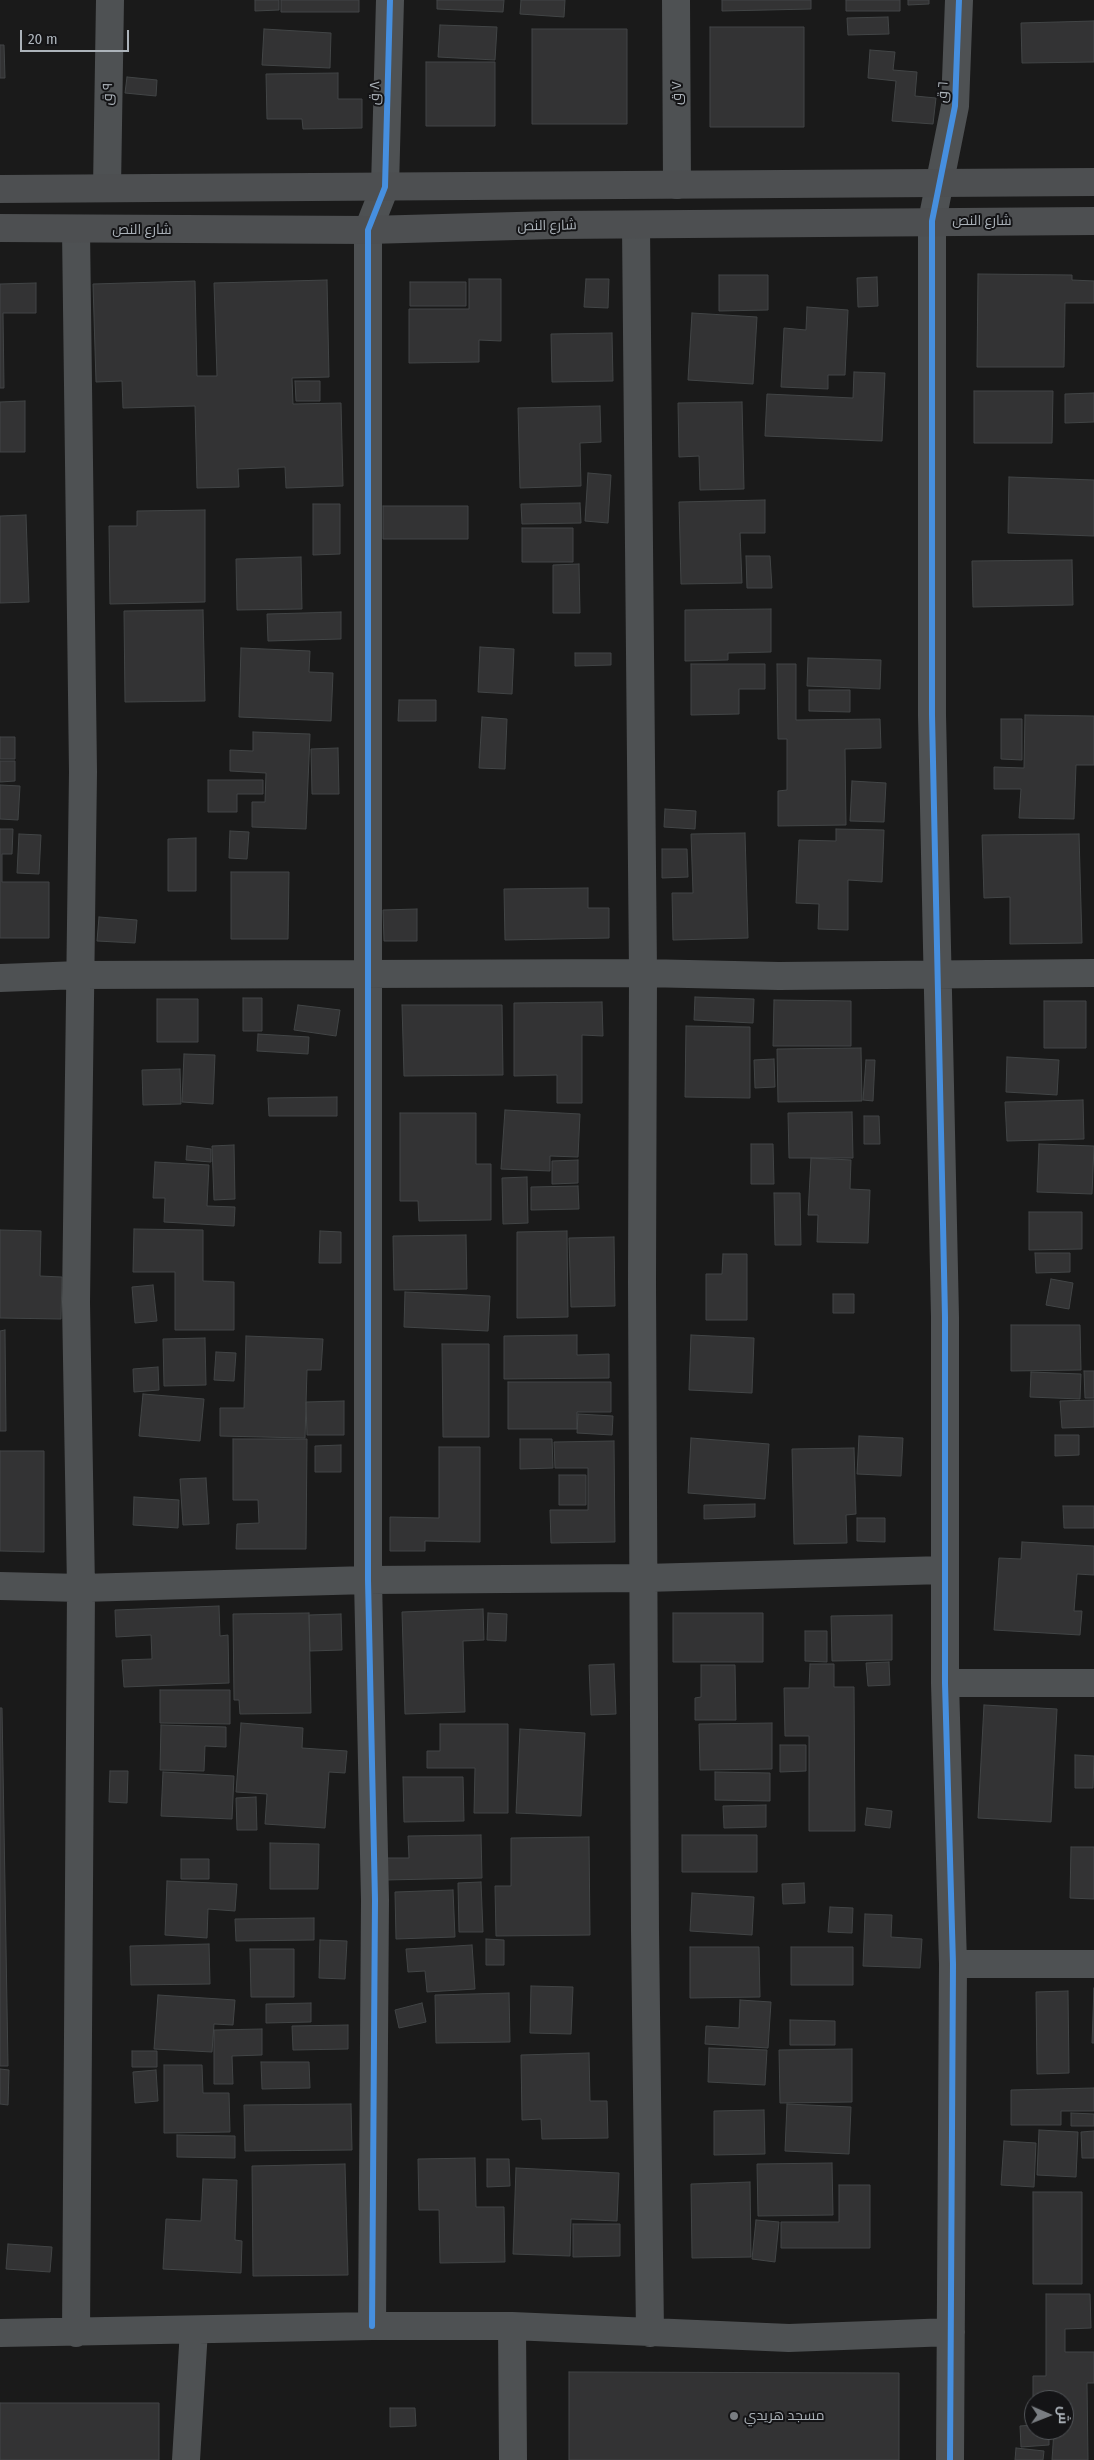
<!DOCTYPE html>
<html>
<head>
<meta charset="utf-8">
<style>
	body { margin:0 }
	#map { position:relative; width:1094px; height:2460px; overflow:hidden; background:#1a1a1a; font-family:"Fira Sans Condensed",Cairo,sans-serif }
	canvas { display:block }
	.north { position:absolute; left:1024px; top:2390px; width:50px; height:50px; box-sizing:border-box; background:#141416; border:1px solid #515458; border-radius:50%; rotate:91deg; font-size:14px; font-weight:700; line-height:20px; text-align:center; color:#acb3ba }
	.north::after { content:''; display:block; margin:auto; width:18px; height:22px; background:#797d82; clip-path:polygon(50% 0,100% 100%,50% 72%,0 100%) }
	.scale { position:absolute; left:20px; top:30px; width:109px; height:22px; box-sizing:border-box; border:2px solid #acb3ba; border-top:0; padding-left:6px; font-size:15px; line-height:18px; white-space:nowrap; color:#acb3ba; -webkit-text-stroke:4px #141416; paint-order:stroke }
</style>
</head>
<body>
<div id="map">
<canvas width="1094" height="2460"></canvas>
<div class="north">ش</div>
<div class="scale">20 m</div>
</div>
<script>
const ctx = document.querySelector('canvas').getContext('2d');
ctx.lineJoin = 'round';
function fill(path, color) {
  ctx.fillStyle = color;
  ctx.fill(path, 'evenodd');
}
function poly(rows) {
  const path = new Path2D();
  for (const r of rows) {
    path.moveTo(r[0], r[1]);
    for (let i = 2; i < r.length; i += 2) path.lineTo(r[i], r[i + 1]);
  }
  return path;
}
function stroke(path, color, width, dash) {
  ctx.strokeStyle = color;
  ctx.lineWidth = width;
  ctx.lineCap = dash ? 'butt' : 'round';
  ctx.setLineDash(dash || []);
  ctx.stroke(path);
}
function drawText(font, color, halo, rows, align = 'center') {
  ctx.font = font + ' "Fira Sans Condensed",Cairo,sans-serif';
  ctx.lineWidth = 4;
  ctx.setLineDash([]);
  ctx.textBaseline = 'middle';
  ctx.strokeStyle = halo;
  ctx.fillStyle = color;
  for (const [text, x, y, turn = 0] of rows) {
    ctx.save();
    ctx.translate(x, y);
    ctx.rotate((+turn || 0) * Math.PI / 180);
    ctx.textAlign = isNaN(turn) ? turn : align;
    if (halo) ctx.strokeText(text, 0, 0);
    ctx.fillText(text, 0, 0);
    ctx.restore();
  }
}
const building = poly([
	[255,0,279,0,279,10,255,11,255,0],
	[281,0,359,0,359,12,281,12,281,0],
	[437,0,504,0,503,12,437,9,437,0],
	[521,0,565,0,564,17,520,14,521,0],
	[722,0,811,0,811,9,722,11,722,0],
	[846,0,900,0,900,11,846,11,846,0],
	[908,0,929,0,929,4,908,5,908,0],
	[888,17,889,34,848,35,847,18,888,17],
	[1094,21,1094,62,1022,63,1021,23,1094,21],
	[440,25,497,27,495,60,438,57,440,25],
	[710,27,804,27,804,127,710,127,710,27],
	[264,29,331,33,330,68,262,65,264,29],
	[532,29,627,29,627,124,532,124,532,29],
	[0,45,4,45,5,78,0,78,0,45],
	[870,50,895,52,893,70,917,72,915,96,936,98,933,124,892,121,896,81,868,78,870,50],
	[426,62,495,62,495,126,426,126,426,62],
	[338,73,338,99,362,99,362,128,303,129,302,119,267,119,266,74,338,73],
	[127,77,157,80,156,96,125,93,127,77],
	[978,274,1072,275,1072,280,1094,281,1094,303,1065,303,1064,367,977,367,978,274],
	[719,275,768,275,768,310,719,311,719,275],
	[877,277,878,306,858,307,857,278,877,277],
	[469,279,501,279,501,341,479,340,479,362,409,363,409,309,469,309,469,279],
	[586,279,609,279,608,308,584,307,586,279],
	[327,280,329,377,292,378,293,404,341,403,343,486,286,488,285,467,238,469,239,487,197,488,195,406,123,408,122,381,96,382,93,284,195,281,197,376,217,376,214,283,327,280],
	[410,282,466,282,466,306,410,306,410,282],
	[36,283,36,313,3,313,4,388,0,388,0,284,36,283],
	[807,307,848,310,845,375,828,375,828,389,781,387,784,328,806,330,807,307],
	[692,313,757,317,753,384,688,380,692,313],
	[612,333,613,381,552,382,551,334,612,333],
	[854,372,885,373,882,441,765,436,767,394,853,398,854,372],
	[295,381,320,381,320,401,296,401,295,381],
	[974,391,1053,391,1052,443,974,443,974,391],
	[1094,393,1094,422,1065,423,1065,394,1094,393],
	[25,401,25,452,0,452,0,402,25,401],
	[742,402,744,489,700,490,699,456,679,457,678,403,742,402],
	[600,406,601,442,580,443,581,486,520,488,518,408,600,406],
	[588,473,611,475,608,523,585,521,588,473],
	[1009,477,1094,480,1094,536,1008,533,1009,477],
	[765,500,765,533,740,533,742,583,681,584,679,502,765,500],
	[580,503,581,523,522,524,521,504,580,503],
	[313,504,340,504,340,554,313,555,313,504],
	[383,506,468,506,468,539,383,539,383,506],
	[205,510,205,602,110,604,109,526,137,526,137,511,205,510],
	[26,515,29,602,0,603,0,516,26,515],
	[522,528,573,528,573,562,522,562,522,528],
	[746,556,770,556,772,588,747,588,746,556],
	[301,557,302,609,237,610,236,559,301,557],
	[1072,560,1073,605,973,607,972,561,1072,560],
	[579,564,580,613,553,613,553,565,579,564],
	[771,609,771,652,728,653,728,660,685,661,685,610,771,609],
	[203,610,205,701,125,702,124,611,203,610],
	[341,612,341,639,268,641,267,614,341,612],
	[480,647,514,649,512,694,478,692,480,647],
	[241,648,310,651,309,672,333,673,331,721,239,717,241,648],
	[575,653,611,653,611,665,575,666,575,653],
	[808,658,881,660,880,689,807,686,808,658],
	[691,664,765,664,765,689,739,689,739,714,691,715,691,664],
	[777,664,796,664,796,720,880,719,881,748,845,749,846,825,778,826,778,791,787,790,787,739,778,739,777,664],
	[809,690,850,690,850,712,809,711,809,690],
	[399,700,436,700,436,721,398,721,399,700],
	[1025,715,1094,716,1094,765,1076,765,1074,819,1019,818,1021,789,994,789,994,767,1024,768,1025,715],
	[482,717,507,719,505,769,479,768,482,717],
	[1001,719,1022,719,1022,760,1001,759,1001,719],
	[253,732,310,734,306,829,252,827,252,802,265,802,266,773,230,771,230,750,253,751,253,732],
	[0,737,15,737,15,759,0,759,0,737],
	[338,748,339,794,312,794,311,749,338,748],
	[0,761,15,761,15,781,0,782,0,761],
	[208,780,263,780,263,794,237,794,237,812,208,812,208,780],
	[852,781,886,783,884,822,850,821,852,781],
	[0,785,20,786,18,820,0,819,0,785],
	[665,809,696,811,695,829,664,827,665,809],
	[0,829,13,829,12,854,2,854,2,882,49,882,49,938,0,938,0,829],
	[836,829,884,830,882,882,848,880,848,930,818,929,819,904,796,903,799,840,836,841,836,829],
	[230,831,249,832,247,859,229,858,230,831],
	[745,833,748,938,673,940,672,893,693,893,691,834,745,833],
	[19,834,41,835,39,874,17,873,19,834],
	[1079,834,1082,943,1010,944,1010,897,984,898,982,835,1079,834],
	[196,838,196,891,168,891,168,839,196,838],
	[662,849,687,849,688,877,662,878,662,849],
	[231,872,289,872,288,939,231,939,231,872],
	[588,888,588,908,609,908,609,938,505,940,504,889,588,888],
	[417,909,417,941,384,941,383,910,417,909],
	[99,917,137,920,135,943,97,941,99,917],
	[695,997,754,999,753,1023,694,1020,695,997],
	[243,998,262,998,262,1031,243,1031,243,998],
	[157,999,198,999,198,1042,157,1042,157,999],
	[774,1000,851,1001,851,1046,773,1046,774,1000],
	[1044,1001,1086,1001,1086,1048,1044,1048,1044,1001],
	[602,1002,603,1036,582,1035,582,1103,557,1103,557,1075,514,1076,514,1003,602,1002],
	[298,1005,340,1010,336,1036,294,1030,298,1005],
	[402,1005,502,1005,503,1075,404,1076,402,1005],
	[686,1026,750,1027,750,1098,685,1097,686,1026],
	[258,1034,309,1037,308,1054,257,1051,258,1034],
	[861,1048,862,1101,778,1102,777,1049,861,1048],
	[184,1054,215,1055,213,1104,182,1102,184,1054],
	[1007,1057,1059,1060,1057,1095,1006,1092,1007,1057],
	[774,1059,775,1087,755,1088,754,1060,774,1059],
	[866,1060,875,1060,873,1101,863,1100,866,1060],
	[180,1069,181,1104,143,1105,142,1070,180,1069],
	[337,1097,337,1116,269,1116,268,1098,337,1097],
	[1083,1100,1084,1139,1007,1141,1005,1102,1083,1100],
	[505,1110,580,1114,578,1157,550,1156,550,1171,501,1169,505,1110],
	[852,1112,853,1158,789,1158,788,1113,852,1112],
	[400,1113,476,1113,476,1164,491,1164,491,1220,419,1221,418,1201,400,1201,400,1113],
	[864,1116,879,1116,880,1144,864,1144,864,1116],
	[751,1144,773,1144,774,1184,751,1184,751,1144],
	[1039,1144,1094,1146,1092,1194,1037,1192,1039,1144],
	[234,1145,235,1199,214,1200,212,1146,234,1145],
	[187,1146,211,1149,211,1162,186,1160,187,1146],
	[811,1158,851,1160,850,1189,870,1190,868,1243,817,1242,818,1215,808,1215,811,1158],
	[578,1160,578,1183,552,1184,552,1161,578,1160],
	[155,1162,209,1165,207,1206,235,1207,234,1226,164,1222,165,1198,153,1198,155,1162],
	[527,1177,528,1223,503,1224,502,1178,527,1177],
	[578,1186,579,1209,531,1210,531,1187,578,1186],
	[774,1193,800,1193,801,1245,775,1245,774,1193],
	[1029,1212,1082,1212,1082,1249,1029,1250,1029,1212],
	[134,1229,203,1230,203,1281,234,1282,234,1330,175,1330,175,1272,133,1272,134,1229],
	[0,1230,41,1231,40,1276,62,1277,61,1319,0,1318,0,1230],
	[320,1231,341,1232,341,1263,319,1263,320,1231],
	[567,1231,568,1317,517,1318,517,1232,567,1231],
	[466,1235,467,1289,394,1290,393,1236,466,1235],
	[614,1237,615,1306,571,1307,569,1238,614,1237],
	[1035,1253,1070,1253,1070,1272,1036,1273,1035,1253],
	[723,1254,747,1254,747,1320,706,1320,706,1274,722,1274,723,1254],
	[1051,1279,1073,1283,1069,1309,1046,1305,1051,1279],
	[153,1285,157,1321,135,1323,132,1287,153,1285],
	[405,1292,490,1296,488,1331,404,1327,405,1292],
	[833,1294,854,1294,854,1313,833,1313,833,1294],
	[1011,1325,1080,1325,1081,1370,1011,1371,1011,1325],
	[5,1330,6,1431,0,1431,0,1331,5,1330],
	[577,1335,577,1355,609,1354,609,1378,504,1379,504,1336,577,1335],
	[691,1335,754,1338,752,1393,689,1390,691,1335],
	[246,1336,323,1339,321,1370,307,1370,305,1438,220,1436,220,1408,244,1408,246,1336],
	[205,1338,206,1385,164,1386,163,1339,205,1338],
	[442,1344,489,1344,489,1437,443,1437,442,1344],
	[216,1352,236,1353,234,1381,214,1380,216,1352],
	[158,1367,159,1390,134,1392,133,1369,158,1367],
	[1084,1371,1094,1371,1094,1398,1085,1398,1084,1371],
	[1031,1372,1081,1374,1080,1399,1030,1397,1031,1372],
	[508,1382,611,1382,611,1412,577,1412,577,1429,508,1429,508,1382],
	[143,1394,204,1399,200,1441,139,1436,143,1394],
	[1094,1400,1094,1427,1062,1428,1060,1401,1094,1400],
	[344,1401,344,1435,307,1435,306,1402,344,1401],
	[578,1414,613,1416,612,1435,577,1433,578,1414],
	[1055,1435,1079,1435,1079,1455,1055,1456,1055,1435],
	[859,1436,903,1438,901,1476,857,1474,859,1436],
	[691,1438,769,1444,765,1499,688,1493,691,1438],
	[233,1439,307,1439,306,1549,236,1549,237,1524,259,1523,258,1500,233,1500,233,1439],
	[520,1439,552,1439,553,1468,520,1469,520,1439],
	[614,1441,615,1542,551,1543,550,1510,588,1510,588,1468,555,1468,554,1442,614,1441],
	[341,1445,341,1472,315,1472,315,1446,341,1445],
	[439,1447,480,1447,480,1542,425,1541,425,1551,390,1551,390,1517,439,1518,439,1447],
	[854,1448,856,1514,846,1515,847,1543,794,1544,792,1449,854,1448],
	[0,1451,44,1451,44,1552,0,1551,0,1451],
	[559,1475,586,1475,586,1505,559,1505,559,1475],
	[206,1478,209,1524,183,1525,180,1479,206,1478],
	[134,1497,179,1500,178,1528,133,1525,134,1497],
	[755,1504,755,1517,704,1519,704,1505,755,1504],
	[1063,1506,1094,1506,1094,1528,1064,1528,1063,1506],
	[857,1518,885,1518,885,1542,857,1541,857,1518],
	[1022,1542,1094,1546,1094,1575,1077,1574,1074,1611,1082,1611,1080,1635,994,1630,999,1558,1021,1559,1022,1542],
	[219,1606,220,1636,228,1635,229,1683,124,1687,122,1660,152,1659,151,1635,116,1637,115,1610,219,1606],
	[483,1609,484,1640,463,1641,465,1712,405,1714,402,1612,483,1609],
	[309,1613,311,1713,240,1714,239,1700,234,1700,233,1614,309,1613],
	[488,1613,507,1614,506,1641,487,1640,488,1613],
	[673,1613,763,1613,763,1662,673,1662,673,1613],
	[341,1614,342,1650,310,1651,309,1615,341,1614],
	[892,1615,892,1660,832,1661,831,1616,892,1615],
	[805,1631,827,1631,827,1662,805,1661,805,1631],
	[889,1662,890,1685,868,1686,866,1663,889,1662],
	[614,1664,616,1714,591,1715,589,1665,614,1664],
	[810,1664,834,1664,834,1687,854,1687,855,1831,809,1831,809,1736,785,1736,784,1688,809,1688,810,1664],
	[701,1665,735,1665,736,1720,695,1720,695,1698,701,1697,701,1665],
	[160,1690,230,1690,230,1724,160,1723,160,1690],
	[984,1705,1057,1709,1051,1822,978,1818,984,1705],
	[0,1708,2,1708,8,2066,0,2066,0,1708],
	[241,1723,303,1728,302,1748,347,1751,345,1773,329,1772,325,1828,265,1824,267,1794,236,1792,241,1723],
	[772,1723,772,1769,700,1770,699,1724,772,1723],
	[440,1724,508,1724,508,1813,474,1813,475,1768,427,1768,427,1751,440,1751,440,1724],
	[161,1725,226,1727,226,1747,205,1746,204,1771,160,1770,161,1725],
	[520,1729,585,1733,581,1816,516,1813,520,1729],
	[780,1745,806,1745,806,1771,780,1772,780,1745],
	[1075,1755,1094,1756,1093,1788,1075,1788,1075,1755],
	[110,1771,128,1771,127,1803,109,1802,110,1771],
	[163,1772,234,1776,232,1819,161,1816,163,1772],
	[715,1772,770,1773,770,1801,715,1800,715,1772],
	[403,1777,463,1777,464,1821,404,1822,403,1777],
	[256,1797,257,1830,237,1830,236,1798,256,1797],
	[766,1805,766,1827,724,1828,723,1806,766,1805],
	[867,1808,892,1811,890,1828,865,1825,867,1808],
	[481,1835,482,1878,384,1880,384,1858,409,1858,408,1836,481,1835],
	[682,1835,757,1835,757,1872,682,1872,682,1835],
	[589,1837,590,1935,496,1936,495,1886,511,1886,511,1838,589,1837],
	[270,1843,319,1844,318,1889,270,1889,270,1843],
	[1071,1847,1094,1847,1094,1899,1070,1898,1071,1847],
	[181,1859,209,1859,209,1879,181,1879,181,1859],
	[167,1881,237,1884,235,1911,208,1909,207,1938,165,1935,167,1881],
	[481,1882,483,1932,459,1932,458,1883,481,1882],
	[804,1883,805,1903,783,1904,782,1884,804,1883],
	[453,1890,455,1937,396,1939,395,1892,453,1890],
	[692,1893,754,1897,752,1935,690,1931,692,1893],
	[830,1907,853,1908,852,1933,828,1932,830,1907],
	[865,1914,892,1915,891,1937,922,1939,920,1968,863,1966,865,1914],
	[314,1918,314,1940,236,1941,235,1919,314,1918],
	[486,1939,504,1940,504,1965,486,1965,486,1939],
	[320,1940,347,1941,345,1979,319,1978,320,1940],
	[209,1944,210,1984,131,1985,130,1946,209,1944],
	[472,1945,475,1989,427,1992,425,1971,408,1972,406,1949,472,1945],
	[690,1947,759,1947,760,1997,690,1998,690,1947],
	[791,1947,853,1947,853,1985,791,1985,791,1947],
	[250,1949,294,1949,294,1997,251,1997,250,1949],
	[531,1986,573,1987,571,2034,530,2033,531,1986],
	[1094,1988,1094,2043,1092,2043,1094,1988],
	[1068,1991,1069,2073,1037,2074,1036,1992,1068,1991],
	[509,1993,510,2042,436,2043,435,1995,509,1993],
	[158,1995,235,2000,233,2025,214,2024,212,2052,154,2049,158,1995],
	[740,2000,771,2002,768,2048,705,2044,706,2026,739,2028,740,2000],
	[311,2003,311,2022,266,2023,266,2004,311,2003],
	[422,2003,426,2022,399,2028,395,2010,422,2003],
	[790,2020,835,2021,835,2045,790,2045,790,2020],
	[348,2025,348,2049,293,2050,292,2026,348,2025],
	[262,2029,262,2055,232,2056,233,2084,214,2084,214,2030,262,2029],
	[709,2048,767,2050,765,2085,708,2082,709,2048],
	[852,2049,852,2102,780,2103,779,2050,852,2049],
	[132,2051,157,2051,157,2067,132,2067,132,2051],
	[589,2053,590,2101,607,2101,608,2138,542,2139,541,2119,522,2120,521,2055,589,2053],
	[261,2062,309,2062,310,2088,262,2089,261,2062],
	[164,2065,202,2065,203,2093,229,2093,230,2132,164,2133,164,2065],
	[0,2069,9,2070,8,2105,0,2104,0,2069],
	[156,2070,158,2101,135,2103,133,2072,156,2070],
	[1094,2088,1094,2111,1061,2111,1061,2125,1011,2125,1011,2090,1094,2088],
	[351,2104,352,2150,245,2151,244,2105,351,2104],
	[787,2104,851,2107,849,2154,785,2151,787,2104],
	[764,2110,765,2154,714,2155,714,2111,764,2110],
	[1071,2113,1094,2114,1094,2126,1071,2126,1071,2113],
	[1039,2130,1078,2132,1076,2177,1037,2175,1039,2130],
	[1094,2131,1094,2158,1082,2158,1081,2132,1094,2131],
	[177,2135,235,2136,235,2158,177,2157,177,2135],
	[1004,2141,1036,2143,1034,2187,1001,2185,1004,2141],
	[475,2158,476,2207,504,2207,505,2262,440,2263,439,2210,419,2210,418,2159,475,2158],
	[487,2159,509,2159,510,2186,487,2187,487,2159],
	[832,2163,833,2215,758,2216,757,2164,832,2163],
	[345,2164,348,2275,253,2276,252,2166,345,2164],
	[516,2168,619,2173,617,2221,571,2219,570,2256,513,2254,516,2168],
	[203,2179,237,2180,235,2240,242,2241,241,2273,163,2269,166,2219,201,2221,203,2179],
	[750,2182,751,2257,692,2258,691,2184,750,2182],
	[839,2185,870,2185,870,2248,781,2248,781,2222,839,2222,839,2185],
	[1033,2192,1082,2192,1082,2284,1033,2284,1033,2192],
	[756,2220,779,2222,775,2262,752,2259,756,2220],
	[573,2224,620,2224,620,2256,573,2257,573,2224],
	[8,2244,52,2247,50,2272,6,2269,8,2244],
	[1046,2294,1090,2294,1091,2328,1065,2329,1065,2352,1094,2352,1094,2383,1087,2383,1088,2460,1052,2460,1054,2430,1064,2430,1064,2400,1034,2400,1033,2416,1033,2376,1046,2376,1046,2294],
	[569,2372,899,2373,899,2460,569,2460,569,2372],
	[0,2403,159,2403,159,2460,0,2460,0,2403],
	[390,2408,415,2408,416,2426,390,2427,390,2408],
	[1034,2425,1034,2430,1049,2430,1049,2445,1021,2447,1020,2426,1034,2425],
	[1016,2448,1044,2451,1043,2460,1015,2460,1016,2448]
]);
fill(building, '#333334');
stroke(building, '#424546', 1);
stroke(poly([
	[676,0,677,185],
	[107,188,110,0],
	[636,226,643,973,642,1282,645,1931,650,2333],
	[76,230,83,772,76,1302,81,1588,76,2333],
	[0,978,80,975,643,973,779,976,1094,973],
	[0,1586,81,1588,368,1580,644,1578,945,1570],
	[945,1683,1094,1683],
	[953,1964,1094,1964],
	[372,2326,375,1900,368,1580,368,230,385,187,390,0],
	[512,2326,513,2460],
	[0,2333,372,2326,512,2326,789,2338,951,2332],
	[186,2460,194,2330],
	[950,2460,953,1964,945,1683,945,1317,932,715,932,221,955,106,959,0]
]), '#4e5153', 28);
stroke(poly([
	[0,189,1094,182],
	[0,228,368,230,554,225,1094,221]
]), '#4d4f51', 28);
stroke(poly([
	[372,2326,375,1900,368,1580,368,230,385,187,390,0],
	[950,2460,953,1964,945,1683,945,1317,932,715,932,221,955,106,959,0]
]), '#468fdf', 6);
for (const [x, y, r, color] of [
	[734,2416,5,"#797d82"]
]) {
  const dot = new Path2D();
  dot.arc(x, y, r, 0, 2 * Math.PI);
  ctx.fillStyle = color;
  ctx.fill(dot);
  stroke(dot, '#141416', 2);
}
drawText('14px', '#acb3ba', '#141416', [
	["٦ ق",943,92,-86],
	["٨ ق",375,93,-88],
	["٧ ق",677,93,-90],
	["٩ ق",108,94,-89],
	["شارع النص",982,221],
	["شارع النص",547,226,-1],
	["شارع النص",142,230]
]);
drawText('14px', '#acb3ba', '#141416', [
	["مسجد هريدي",744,2416]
], 'left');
</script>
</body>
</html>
